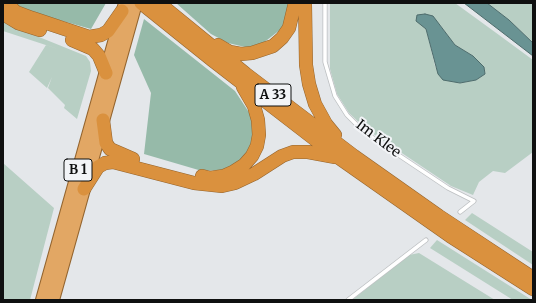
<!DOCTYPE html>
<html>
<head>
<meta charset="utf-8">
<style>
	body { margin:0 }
	#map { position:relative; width:536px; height:303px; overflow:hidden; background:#e4e7ea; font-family:Merriweather,serif }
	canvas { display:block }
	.frame { position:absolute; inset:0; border:4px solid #0f1010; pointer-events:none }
</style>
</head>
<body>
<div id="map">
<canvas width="536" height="303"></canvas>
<div class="frame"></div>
</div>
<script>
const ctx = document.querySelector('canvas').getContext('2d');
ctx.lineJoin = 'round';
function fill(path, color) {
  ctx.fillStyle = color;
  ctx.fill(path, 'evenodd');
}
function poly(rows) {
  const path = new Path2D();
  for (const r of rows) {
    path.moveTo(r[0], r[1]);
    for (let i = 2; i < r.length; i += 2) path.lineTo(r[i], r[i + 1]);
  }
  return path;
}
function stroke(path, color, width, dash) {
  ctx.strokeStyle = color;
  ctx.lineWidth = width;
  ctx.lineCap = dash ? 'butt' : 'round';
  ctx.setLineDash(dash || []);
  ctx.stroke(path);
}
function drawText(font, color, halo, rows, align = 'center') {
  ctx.font = font + ' Merriweather,serif';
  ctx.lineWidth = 4;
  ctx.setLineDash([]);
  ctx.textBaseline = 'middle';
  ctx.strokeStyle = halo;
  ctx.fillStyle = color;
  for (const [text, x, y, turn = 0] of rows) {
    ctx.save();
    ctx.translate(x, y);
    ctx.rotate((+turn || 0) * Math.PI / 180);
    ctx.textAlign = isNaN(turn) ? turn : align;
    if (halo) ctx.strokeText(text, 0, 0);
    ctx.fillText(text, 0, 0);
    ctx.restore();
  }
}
fill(poly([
	[330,3,455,3,499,35,533,60,533,152,505,173,493,171,479,182,473,195,451,186,366,129,349,113,337,94,330,69],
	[440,25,455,45,473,56,484,67,485,74,476,80,461,83,443,79,435,66,426,29],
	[487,3,533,3,533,43,509,20],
	[3,21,7,24,86,56,90,62,91,71,77,119,64,108,65,105,48,88,52,77,47,88,29,72,46,45,61,50,3,31],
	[3,163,54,208,30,300,3,300],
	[472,213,533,252,533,265,465,220],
	[437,240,532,300,513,300,430,248],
	[419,253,495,300,352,300,409,255]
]), '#b8cfc4');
fill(poly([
	[13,3,106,3,91,29,27,11],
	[176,3,289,3,285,26,258,47,245,47,228,43,211,34],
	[144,19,235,91,252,117,252,144,241,161,222,170,202,171,144,154,151,93,134,55]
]), '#96baa9');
const water = poly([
	[464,3,487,3,509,20,533,43,533,56,464,3],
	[425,14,433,16,455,45,473,56,484,67,485,74,476,80,460,83,443,80,438,74,426,29,416,21,417,15,425,14]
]);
fill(water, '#699393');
stroke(water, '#4e6c6c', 1);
const service = poly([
	[325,3,325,62,335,96,347,115,364,132,448,188,474,201,460,212],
	[348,300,426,240]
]);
const trunk = poly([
	[42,300,125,3],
	[53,300,136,3]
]);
const motorway = poly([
	[6,3,16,12,32,18,89,37,101,35,108,31,122,11],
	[141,3,212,60,339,158,450,236,533,289],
	[159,3,246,74,354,156,439,216,533,278],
	[305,3,306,65,309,84,315,104,326,124,335,135],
	[3,14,18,23,40,30],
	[72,40,93,49,99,56,106,73],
	[218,45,230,52,241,54,252,53,273,46,282,38,289,28,295,3],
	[103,120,106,143,110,149,133,159],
	[202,176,210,178,224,176,233,172,244,165,252,156,257,146,259,135,258,120,254,106,243,87],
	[84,189,98,167,105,163,113,162,194,183,222,186,235,183,254,174,282,156,293,152,308,152,335,157]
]);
stroke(service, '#bcbfc1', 5);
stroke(trunk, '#93642e', 14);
stroke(motorway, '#93642e', 14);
stroke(service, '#fff', 3.5);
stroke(trunk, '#e2a764', 12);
stroke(motorway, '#da913e', 13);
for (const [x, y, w] of [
	[273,95,36],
	[78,170,28]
]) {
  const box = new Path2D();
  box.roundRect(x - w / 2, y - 11, w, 22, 3);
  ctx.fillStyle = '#f2f4f7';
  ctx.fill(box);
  stroke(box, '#0f1010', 1);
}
drawText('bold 13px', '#0f1010', null, [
	["A 33",273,95],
	["B 1",78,170]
]);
drawText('14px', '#0f1010', '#f2f4f7', [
	["Im Klee",378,139,37]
]);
</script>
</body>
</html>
